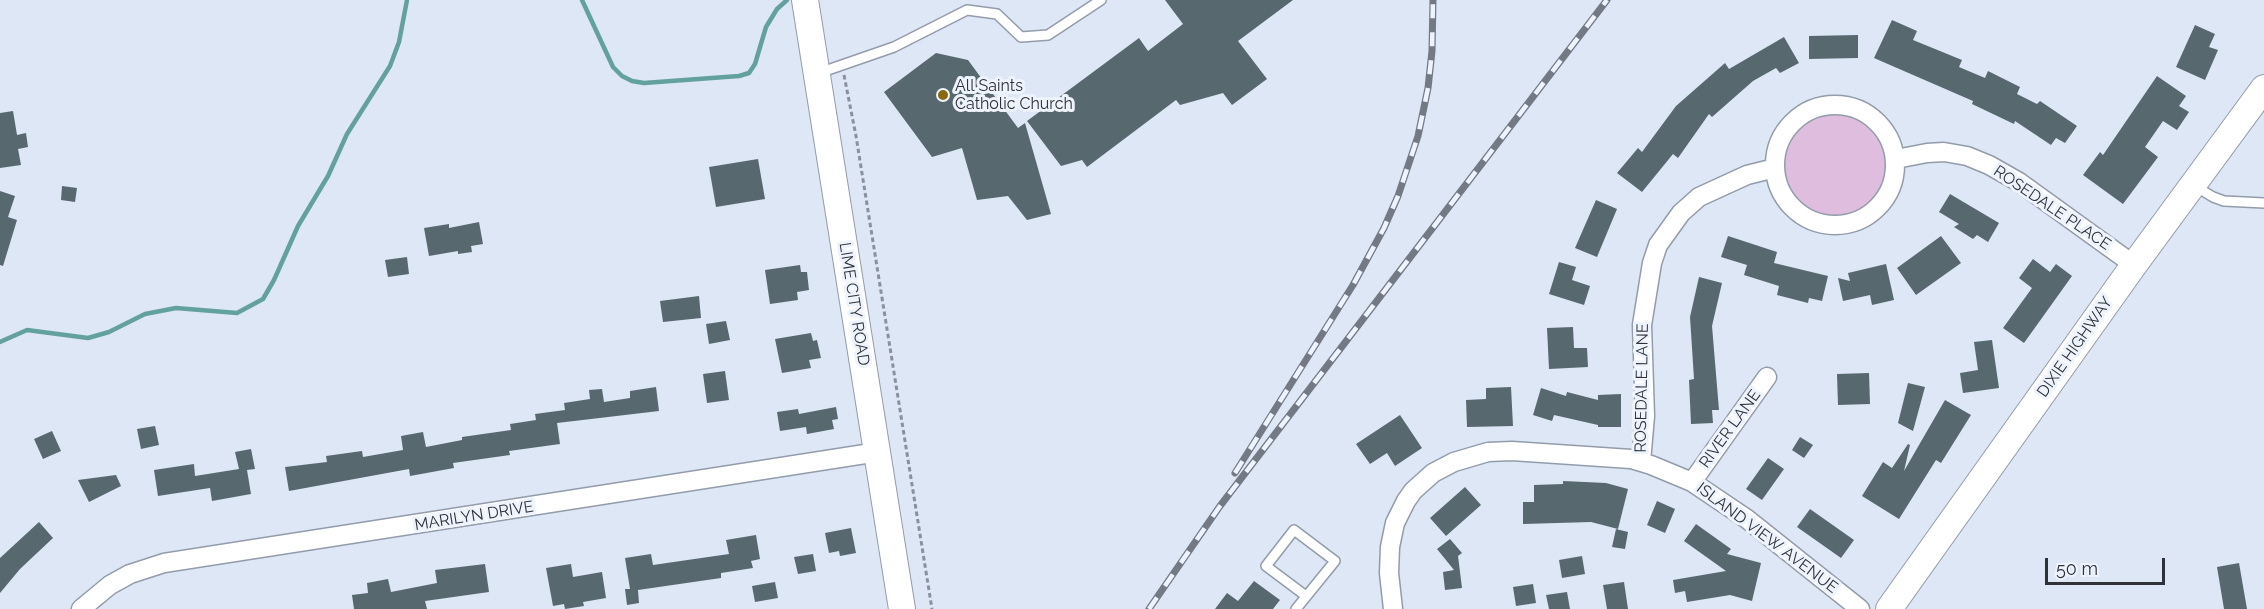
<!DOCTYPE html>
<html>
<head>
<meta charset="utf-8">
<style>
	body { margin:0 }
	#map { position:relative; width:2264px; height:609px; overflow:hidden; background:#dde7f6; font-family:Raleway,sans-serif }
	canvas { display:block }
	.scale { position:absolute; left:2045px; top:558px; width:120px; height:27px; box-sizing:border-box; border:3px solid #2f3338; border-top:0; padding-left:8px; font-size:18px; line-height:21px; white-space:nowrap; color:#2f3338; -webkit-text-stroke:4px #eef4fd; paint-order:stroke }
</style>
</head>
<body>
<div id="map">
<canvas width="2264" height="609"></canvas>
<div class="scale">50 m</div>
</div>
<script>
const ctx = document.querySelector('canvas').getContext('2d');
ctx.lineJoin = 'round';
function fill(path, color) {
  ctx.fillStyle = color;
  ctx.fill(path, 'evenodd');
}
function poly(rows) {
  const path = new Path2D();
  for (const r of rows) {
    if (r.length === 3) {
      path.moveTo(r[0] + r[2], r[1]);
      path.arc(r[0], r[1], r[2], 0, 2 * Math.PI);
      continue;
    }
    path.moveTo(r[0], r[1]);
    for (let i = 2; i < r.length; i += 2) path.lineTo(r[i], r[i + 1]);
  }
  return path;
}
function stroke(path, color, width, dash) {
  ctx.strokeStyle = color;
  ctx.lineWidth = width;
  ctx.lineCap = dash ? 'butt' : 'round';
  ctx.setLineDash(dash || []);
  ctx.stroke(path);
}
function drawText(font, color, halo, rows, align = 'center') {
  ctx.font = font + ' Raleway,sans-serif';
  ctx.lineWidth = 6;
  ctx.setLineDash([]);
  ctx.textBaseline = 'middle';
  ctx.strokeStyle = halo;
  ctx.fillStyle = color;
  for (const [text, x, y, turn = 0] of rows) {
    ctx.save();
    ctx.translate(x, y);
    ctx.rotate((+turn || 0) * Math.PI / 180);
    ctx.textAlign = isNaN(turn) ? turn : align;
    if (halo) ctx.strokeText(text, 0, 0);
    ctx.fillText(text, 0, 0);
    ctx.restore();
  }
}
fill(poly([
	[1835,164,51]
]), '#debddf');
stroke(poly([
	[582,0,613,67,622,76,632,81,644,83,739,76,749,73,755,64,766,27,777,9,787,0],
	[0,342,27,330,88,338,109,332,145,314,176,308,237,313,263,299,274,280,298,226,328,176,347,134,390,66,399,42,407,0]
]), '#63a19e', 4.5);
fill(poly([
	[1165,0,1293,0,1238,41,1267,79,1232,105,1223,93,1180,105,1176,100,1087,167,1082,160,1061,166,1027,121,1139,38,1148,51,1183,24],
	[1892,20,1917,31,1913,40,1962,60,1959,67,1985,78,1988,71,2020,87,2017,94,2037,104,2040,101,2077,126,2065,143,2056,138,2051,145,2015,121,2014,124,1972,104,1973,101,1874,58],
	[2195,25,2215,34,2209,47,2218,50,2205,80,2176,67],
	[1858,35,1858,58,1809,59,1809,36],
	[1784,37,1799,63,1780,73,1776,68,1753,81,1712,117,1709,114,1678,158,1673,154,1642,192,1617,173,1638,148,1642,152,1676,106,1725,63,1729,69],
	[936,53,968,60,1018,128,1025,123,1051,214,1027,220,1008,196,977,200,962,148,932,157,884,92],
	[2157,76,2186,96,2179,106,2189,112,2177,130,2163,121,2145,147,2158,157,2123,204,2083,175,2100,152,2103,155],
	[13,111,17,135,26,133,28,147,18,149,21,165,0,168,0,113],
	[758,159,765,199,716,207,709,167],
	[62,186,77,188,75,202,61,200],
	[0,191,15,196,8,217,17,220,3,266,0,265],
	[1950,194,1999,223,1988,242,1977,235,1973,239,1954,227,1959,224,1939,212],
	[1596,200,1617,209,1597,257,1575,248],
	[479,222,483,244,471,246,472,252,458,254,458,251,429,256,424,228,449,224,449,228],
	[1728,236,1777,252,1774,263,1828,276,1822,301,1809,298,1808,303,1777,295,1779,286,1744,275,1747,265,1721,257],
	[1941,236,1961,263,1916,295,1897,268],
	[407,257,409,274,388,277,385,260],
	[2033,259,2050,272,2056,264,2072,276,2024,343,2003,328,2032,288,2019,278],
	[1559,262,1576,267,1572,280,1590,286,1584,305,1549,294],
	[1886,264,1894,300,1872,305,1870,295,1843,301,1838,278,1850,281,1848,273],
	[800,265,801,272,807,272,809,290,797,292,798,300,770,304,765,270],
	[1699,277,1722,283,1712,326,1719,410,1712,410,1713,423,1691,424,1689,380,1694,379,1690,317],
	[699,296,701,318,663,322,660,301],
	[726,321,730,340,709,344,706,324],
	[1573,327,1574,348,1587,348,1588,367,1549,369,1547,328],
	[811,333,813,341,817,340,821,358,809,360,811,368,782,373,775,339],
	[1992,340,1999,388,1963,393,1960,373,1978,370,1974,342],
	[725,371,729,400,707,403,703,374],
	[1869,373,1870,404,1838,405,1837,374],
	[1908,383,1925,387,1913,431,1898,423],
	[656,387,659,411,557,423,560,444,509,451,510,455,453,463,454,468,410,476,409,469,289,491,285,467,327,462,326,456,362,451,363,457,403,450,401,436,423,432,426,447,462,440,462,437,511,430,510,424,536,420,535,414,565,410,564,403,590,399,589,390,602,389,604,402,630,398,630,391],
	[1511,387,1513,426,1467,427,1466,400,1486,399,1486,388],
	[1541,388,1566,396,1567,392,1598,400,1598,395,1621,394,1621,427,1598,427,1598,425,1554,415,1552,421,1533,415],
	[1945,400,1971,415,1941,463,1936,460,1899,519,1862,496,1883,462,1892,468,1908,444,1910,445,1904,471],
	[836,407,838,419,832,420,834,429,807,434,806,427,780,431,777,412,798,409,799,414],
	[1400,415,1422,448,1395,466,1387,453,1370,464,1356,444],
	[155,426,159,445,141,449,137,429],
	[52,431,61,451,43,459,34,439],
	[1800,437,1813,445,1804,458,1792,450],
	[251,449,255,469,247,470,251,494,212,501,210,488,158,496,154,470,194,464,195,476,239,469,235,452],
	[1768,458,1784,469,1762,500,1746,489],
	[116,475,121,486,89,502,78,480],
	[1563,481,1606,483,1628,489,1618,529,1591,522,1523,524,1523,502,1534,502,1534,485,1563,484],
	[1465,487,1481,505,1446,536,1430,518],
	[1657,501,1675,509,1665,533,1647,525],
	[1810,509,1854,540,1841,558,1797,527],
	[39,522,53,538,20,569,0,593,0,558],
	[1696,524,1731,549,1727,554,1761,563,1752,601,1730,595,1687,602,1685,591,1675,593,1673,580,1726,571,1684,541],
	[851,528,856,553,840,556,839,551,829,553,825,533],
	[1616,529,1628,532,1625,549,1612,547],
	[756,535,760,559,751,561,753,568,721,573,721,578,638,590,639,603,627,605,625,589,630,589,625,558,651,554,653,565,729,554,726,540],
	[1450,539,1462,553,1458,556,1462,588,1445,590,1443,572,1454,570,1437,549],
	[813,554,816,571,798,574,794,557],
	[1582,556,1585,574,1562,578,1559,560],
	[2239,563,2247,609,2224,609,2217,567],
	[485,564,489,592,425,601,427,609,354,609,352,595,368,593,367,583,388,579,391,592,437,583,435,570],
	[571,564,573,577,602,572,606,598,583,602,584,606,565,609,564,604,553,606,546,568],
	[1254,581,1280,600,1273,609,1215,609,1227,593,1238,601],
	[775,582,778,598,755,602,752,586],
	[1624,582,1628,609,1607,609,1603,585],
	[1533,584,1536,603,1516,606,1513,587],
	[1567,592,1570,609,1549,609,1546,595]
]), '#57686f');
const lane = poly([
	[819,73,894,47,967,10,997,14,1021,37,1048,35,1101,0],
	[2195,186,2213,197,2224,201,2264,203],
	[1296,609,1335,561,1294,530,1266,566,1306,596]
]);
const street = poly([
	[1835,165,60],
	[1896,159,1927,153,1944,152,1967,156,1989,165,2019,182,2134,265],
	[1641,462,1645,416,1642,325,1652,263,1658,245,1681,213,1699,197,1747,175,1775,168],
	[1692,482,1767,377],
	[81,609,110,585,130,574,164,563,878,452],
	[1393,609,1389,573,1390,547,1395,523,1406,501,1413,491,1433,473,1454,462,1488,452,1512,451,1631,459,1651,465,1692,482,1747,519,1860,609]
]);
const secondary = poly([
	[805,0,902,609],
	[1889,609,2134,265,2264,88]
]);
stroke(lane, '#939caa', 12);
stroke(street, '#939caa', 21);
stroke(secondary, '#939caa', 28);
stroke(poly([
	[844,75,856,136,932,609]
]), '#8a919c', 3, [4.5, 3]);
stroke(lane, '#fff', 9);
stroke(street, '#fff', 18);
stroke(secondary, '#fff', 26);
const rail = poly([
	[1235,473,1353,285,1384,228,1398,196,1418,136,1428,88,1432,51,1433,0],
	[1149,609,1220,506,1607,0]
]);
stroke(rail, '#737a83', 7);
stroke(rail, '#eef4fd', 4.5, [14]);
for (const [x, y, r, color] of [
	[943,95,6,"#8a6b0b"]
]) {
  const dot = new Path2D();
  dot.arc(x, y, r, 0, 2 * Math.PI);
  ctx.fillStyle = color;
  ctx.fill(dot);
  stroke(dot, '#eef4fd', 2);
}
drawText('16px', '#2f3338', '#eef4fd', [
	["All Saints",955,86],
	["Catholic Church",955,104]
], 'left');
drawText('16px', '#2f3338', '#eef4fd', [
	["ROSEDALE PLACE",2052,208,34],
	["LIME CITY ROAD",854,304,81],
	["DIXIE HIGHWAY",2075,347,-55],
	["ROSEDALE LANE",1642,388,-89],
	["RIVER LANE",1730,429,-54],
	["MARILYN DRIVE",474,516,-9],
	["ISLAND VIEW AVENUE",1767,538,37]
]);
</script>
</body>
</html>
